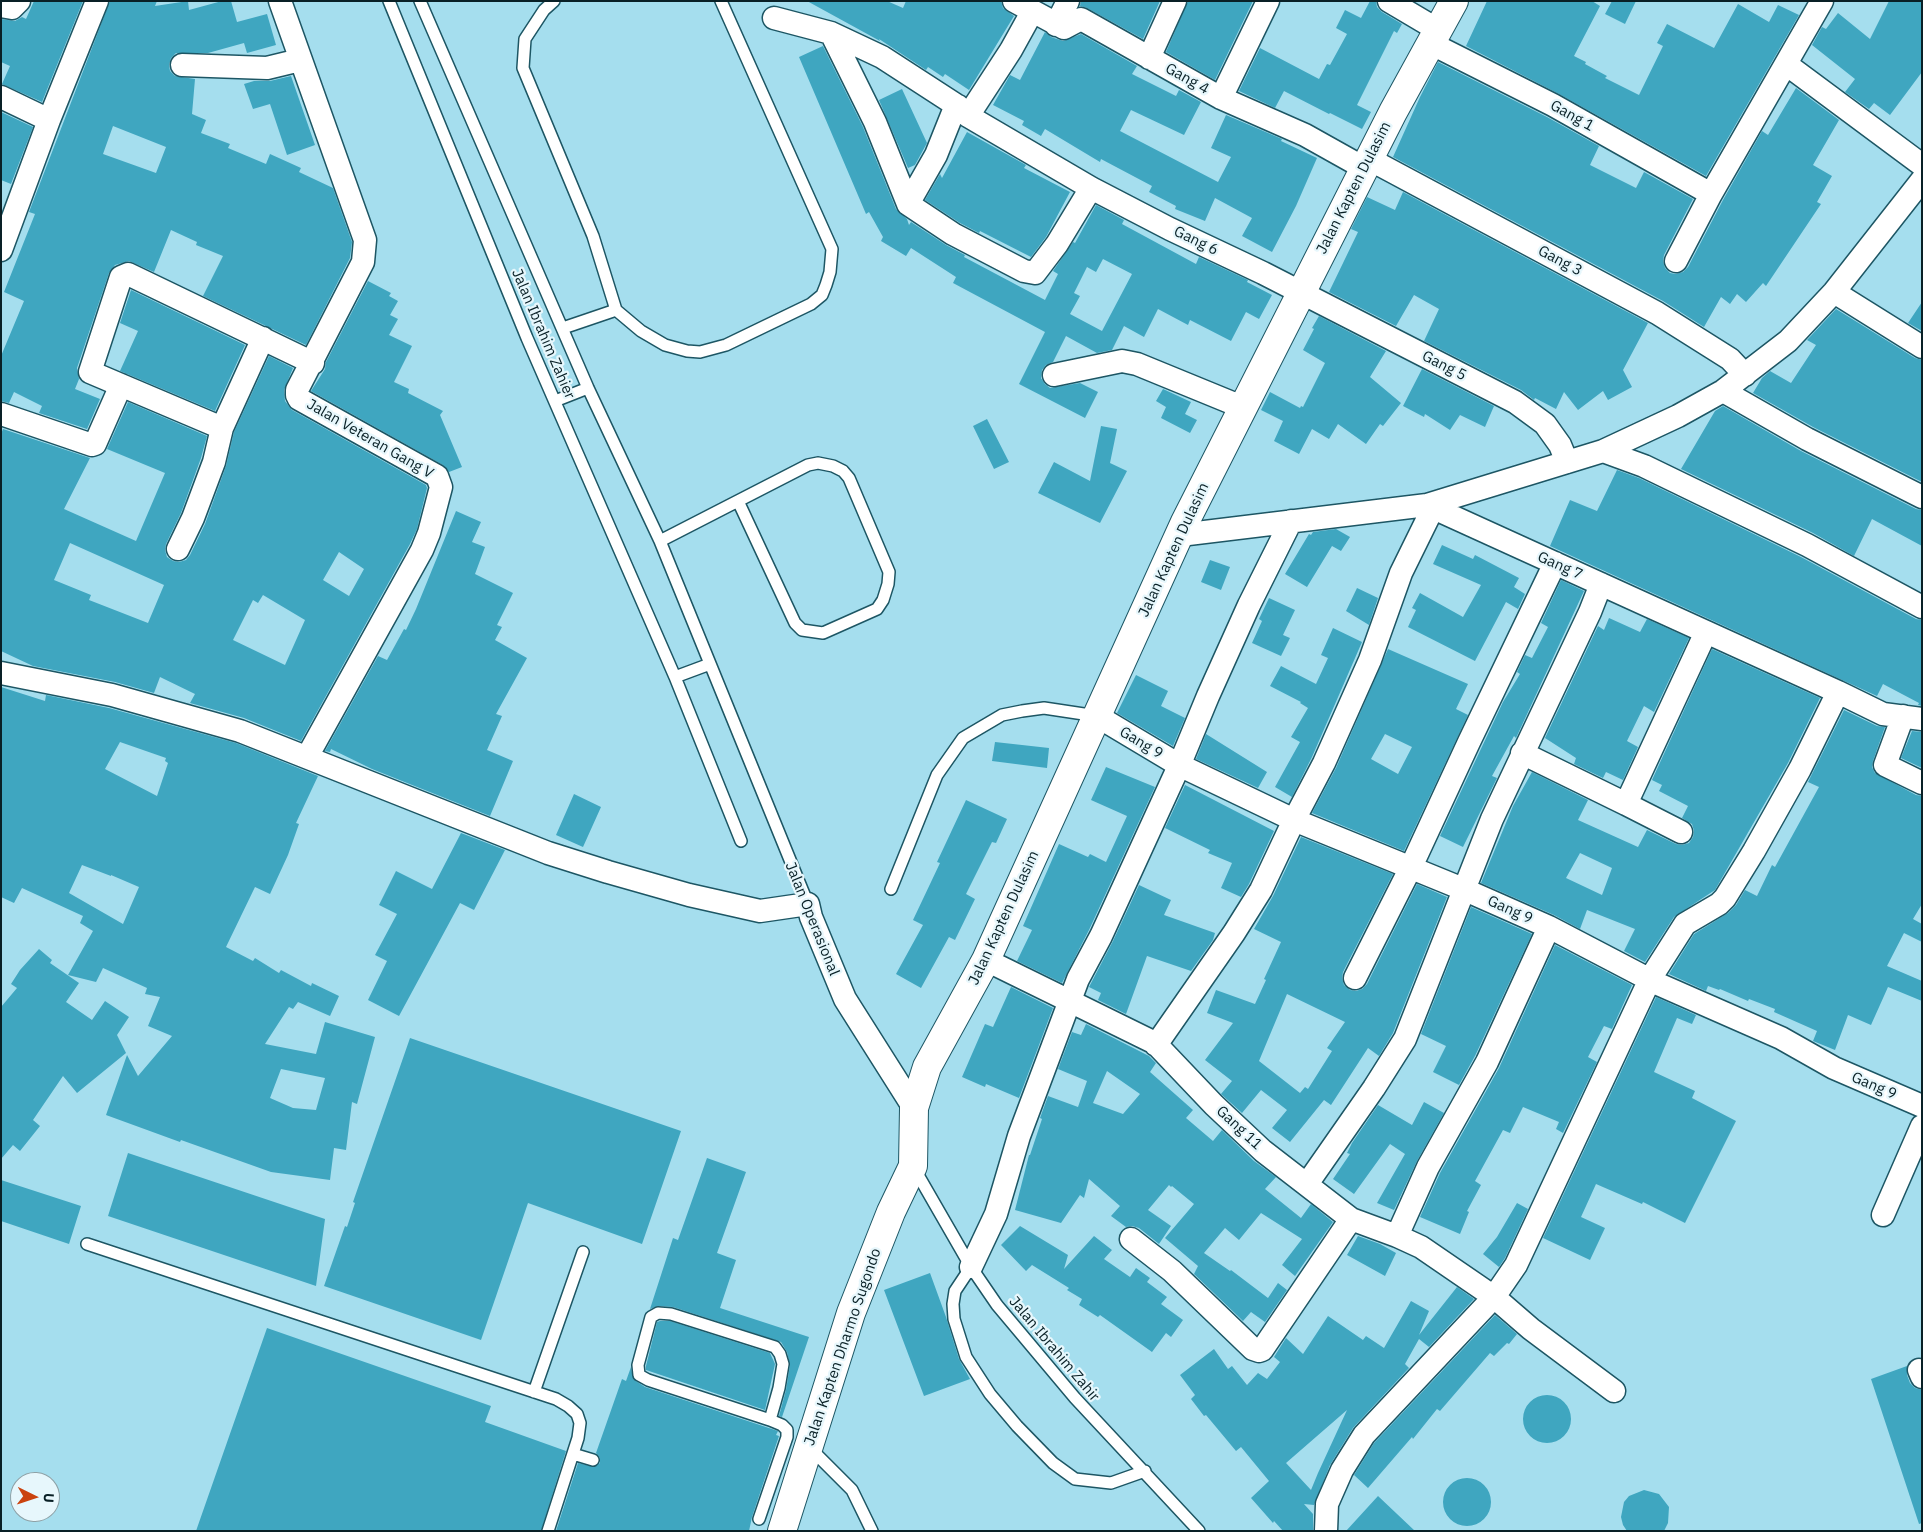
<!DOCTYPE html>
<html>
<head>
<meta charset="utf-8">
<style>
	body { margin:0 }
	#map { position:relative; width:1923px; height:1532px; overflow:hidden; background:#a5deee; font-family:"IBM Plex Sans",sans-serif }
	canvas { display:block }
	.frame { position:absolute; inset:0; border:2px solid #092026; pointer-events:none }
	.north { position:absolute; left:10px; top:1472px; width:50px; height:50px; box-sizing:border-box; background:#e7f7fc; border:1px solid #8ea1a6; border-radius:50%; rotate:94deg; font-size:14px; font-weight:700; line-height:20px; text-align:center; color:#092026 }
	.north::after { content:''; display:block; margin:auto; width:18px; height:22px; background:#ca430f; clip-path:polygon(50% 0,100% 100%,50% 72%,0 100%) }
</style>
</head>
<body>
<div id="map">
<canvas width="1923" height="1532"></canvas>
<div class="frame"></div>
<div class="north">U</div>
</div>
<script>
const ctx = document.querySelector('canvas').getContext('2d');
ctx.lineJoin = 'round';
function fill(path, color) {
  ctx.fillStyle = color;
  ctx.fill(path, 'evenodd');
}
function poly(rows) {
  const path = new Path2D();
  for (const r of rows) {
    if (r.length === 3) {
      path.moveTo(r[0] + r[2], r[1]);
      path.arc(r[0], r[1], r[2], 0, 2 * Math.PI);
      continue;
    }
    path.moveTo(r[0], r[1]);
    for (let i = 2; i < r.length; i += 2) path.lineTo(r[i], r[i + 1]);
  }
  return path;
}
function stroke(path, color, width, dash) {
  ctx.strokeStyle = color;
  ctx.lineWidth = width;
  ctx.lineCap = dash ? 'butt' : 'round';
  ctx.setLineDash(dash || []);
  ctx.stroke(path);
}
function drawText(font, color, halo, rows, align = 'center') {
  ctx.font = font + ' "IBM Plex Sans",sans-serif';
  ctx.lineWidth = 4.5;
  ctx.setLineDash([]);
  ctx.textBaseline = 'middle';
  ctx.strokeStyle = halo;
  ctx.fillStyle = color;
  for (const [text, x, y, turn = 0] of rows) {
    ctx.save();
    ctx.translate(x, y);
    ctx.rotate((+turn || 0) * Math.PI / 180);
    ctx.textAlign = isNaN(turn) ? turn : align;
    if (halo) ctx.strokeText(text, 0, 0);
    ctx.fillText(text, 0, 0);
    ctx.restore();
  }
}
fill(poly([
	[34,1,83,1,42,102,2,84,10,66,1,62,1,19,15,21,22,17,26,19],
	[110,1,157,1,155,6,188,1,189,10,222,1,231,1,237,22,267,14,276,45,247,53,244,43,208,53,176,53,171,58,169,65,170,71,175,76,195,79,192,114,206,120,201,133,230,144,228,148,266,164,270,154,301,168,299,172,333,188,352,242,350,258,306,345,203,296,223,256,196,245,197,242,171,230,154,272,129,261,115,265,109,273,77,368,79,379,75,389,100,399,87,429,39,413,42,406,14,392,9,403,1,401,1,356,24,301,4,292,35,214,29,212],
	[113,126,166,147,156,173,103,154],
	[807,1,887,1,903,8,906,1,1001,1,1003,8,1014,16,969,90,945,74,943,77,928,67,926,70,879,39,880,41],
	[1081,1,1160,1,1143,39,1087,8,1080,6],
	[1188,1,1253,1,1215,80,1166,52],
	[1370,1,1376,1,1377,7,1382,12,1402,24,1397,33,1394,31,1357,105,1371,112,1362,129,1330,113,1329,114,1284,91,1275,108,1239,91,1260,48,1319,79,1327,64,1330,65,1347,34,1336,28,1345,10,1361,18],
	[1487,1,1592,1,1600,6,1574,56,1586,62,1585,64,1607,76,1605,78,1639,95,1663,46,1657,43,1667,24,1714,48,1738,4,1769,22,1778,5,1799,15,1706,176,1559,94,1466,46],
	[1612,1,1636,1,1625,24,1605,14],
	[1889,1,1922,1,1922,72,1890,115,1874,103,1869,109,1845,92,1855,79,1812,45,1822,27,1826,29,1838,13,1870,39],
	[1045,32,1051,37,1063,41,1081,34,1137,66,1132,74,1176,96,1179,90,1201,102,1184,135,1131,110,1120,131,1218,182,1231,157,1211,148,1226,115,1282,139,1281,141,1317,158,1296,206,1272,252,1242,236,1252,218,1215,198,1205,221,1175,209,1176,206,1149,192,1152,186,1101,159,1100,162,1045,129,1041,136,1022,125,1024,121,993,105,1010,75,1020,80],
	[823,46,863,127,896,209,907,219,909,225,911,222,946,245,965,255,964,257,1045,300,1058,274,1053,271,1073,242,1075,243,1096,205,1124,220,1122,224,1196,264,1199,257,1248,280,1247,282,1272,295,1259,319,1246,312,1231,341,1190,320,1188,325,1158,309,1144,337,1124,326,1112,350,1097,353,1066,336,1053,362,1046,365,1042,370,1041,378,1045,384,1050,388,1080,383,1098,392,1085,418,1019,384,1045,332,953,283,956,277,911,248,906,256,881,241,883,237,869,212,866,214,799,57],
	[1103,259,1132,274,1102,331,1070,314,1080,296,1074,293,1087,267,1096,272],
	[1438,62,1547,117,1599,146,1590,165,1636,188,1644,172,1693,199,1664,255,1663,261,1665,268,1670,273,1676,274,1683,272,1688,267,1723,200,1762,131,1768,135,1796,88,1839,120,1813,165,1832,176,1817,202,1821,204,1766,286,1763,283,1746,302,1737,294,1730,304,1721,297,1704,327,1663,301,1393,157,1420,97],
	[291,76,315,145,287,155,270,104,253,109,244,84,254,81,270,81],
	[902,89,927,143,915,165,908,168,879,100],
	[1,112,33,127,11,184,1,180],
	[967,132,1026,165,1024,168,1070,192,1046,237,1031,257,980,231,979,233,960,223,925,200,940,174,942,178],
	[1403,192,1648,323,1623,370,1632,387,1608,400,1603,391,1578,410,1564,392,1556,409,1535,398,1534,400,1521,390,1424,341,1439,309,1414,295,1396,326,1329,292,1358,232,1351,229,1367,197,1395,210],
	[368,281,391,293,389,296,398,301,390,315,398,319,389,335,412,346,394,382,409,389,408,393,443,411,440,415,462,467,449,472,443,465,311,391,325,369,326,362],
	[131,290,245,345,215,411,120,371,138,331,120,323],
	[1922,302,1922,331,1908,323],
	[1836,309,1915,358,1922,360,1922,482,1813,427,1753,393,1762,378,1770,371,1791,383,1816,345,1807,340],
	[1319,316,1386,351,1370,377,1401,403,1383,426,1380,424,1366,444,1338,424,1329,439,1312,429,1299,454,1274,441,1283,421,1261,410,1270,392,1300,408,1301,406,1303,407,1325,363,1303,350,1314,329,1312,328],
	[269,356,293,368,284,390,285,401,292,410,426,485,427,488,417,529,410,544,301,741,244,718,190,703,195,694,160,677,154,693,115,682,33,666,1,651,1,434,3,429,90,458,64,509,136,541,165,473,107,449,128,402,207,436,201,458,181,513,166,544,165,550,167,557,173,561,179,562,186,560,190,555,205,524,226,466,234,432],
	[70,543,164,585,148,623,89,600,91,595,54,580],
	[339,552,364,569,349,596,323,580],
	[263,595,305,620,285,665,233,640,253,600,258,603],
	[1422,369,1494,406,1485,427,1460,415,1450,430,1425,414,1424,417,1403,406],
	[1163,389,1191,402,1185,414,1197,420,1190,433,1161,418,1166,407,1156,401],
	[1723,406,1801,451,1916,509,1922,510,1922,546,1872,519,1854,556,1813,533,1681,469,1715,411],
	[987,419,1009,462,994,469,973,426],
	[1101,426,1117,429,1110,463,1127,471,1100,523,1038,493,1054,462,1090,481],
	[1617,470,1639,478,1801,557,1916,619,1922,620,1922,706,1918,705,1919,703,1883,684,1877,696,1550,546,1570,500,1597,511],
	[456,511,481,522,472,542,485,547,475,574,513,593,497,625,502,627,495,640,527,658,496,714,502,716,487,750,513,761,490,816,372,769,331,749,330,752,325,751,378,656,387,660,404,629,406,630,416,609],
	[1336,529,1350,537,1341,551,1332,546,1307,587,1285,574,1309,534,1311,535,1313,532],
	[1442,545,1473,559,1475,555,1519,578,1514,587,1525,594,1518,609,1506,602,1475,661,1408,627,1416,610,1412,608,1420,593,1463,617,1481,585,1433,564],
	[1210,560,1230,567,1221,590,1201,582],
	[1561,580,1584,591,1516,738,1514,736,1492,776,1497,778,1463,847,1440,836,1503,702,1520,674,1517,672,1525,655,1532,658,1548,627,1541,623],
	[1357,588,1378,598,1369,625,1346,611],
	[1269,598,1295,610,1283,635,1290,638,1281,656,1252,643,1262,621,1259,619],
	[1609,618,1640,632,1647,619,1689,638,1654,712,1644,706,1627,741,1638,747,1623,780,1606,772,1603,778,1574,764,1576,758,1545,738,1598,626,1604,630],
	[1333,628,1362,642,1312,757,1292,797,1275,787,1300,742,1291,737,1308,708,1300,703,1301,702,1270,686,1281,666,1316,684,1328,658,1321,655],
	[1388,649,1468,684,1456,709,1468,715,1404,851,1312,813,1336,768],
	[1385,734,1412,747,1398,774,1371,759],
	[1712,649,1820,698,1788,763,1715,890,1674,917,1645,962,1624,951,1635,929,1587,910,1580,929,1554,915,1481,883,1513,806,1532,772,1588,800,1578,820,1638,847,1647,830,1676,844,1682,845,1689,843,1693,837,1694,831,1692,824,1682,818,1688,806,1659,791,1662,785,1652,780],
	[1580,853,1612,868,1602,895,1566,878],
	[1136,675,1168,691,1161,706,1185,718,1173,746,1117,713],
	[1,687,45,701,46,695,109,708,236,743,318,776,296,823,299,824,288,855,270,894,255,887,226,947,253,961,255,958,279,973,281,970,311,986,312,983,339,996,330,1016,298,1002,293,1009,289,1007,265,1044,316,1054,325,1022,375,1037,357,1104,352,1102,346,1150,334,1148,330,1180,271,1172,181,1140,180,1142,106,1115,127,1055,138,1076,172,1036,148,1026,160,997,145,994,147,988,103,968,96,982,68,975,93,931,80,923,83,916,22,888,14,903,1,897],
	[120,742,166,758,165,761,168,763,157,796,105,769],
	[82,865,111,876,111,875,139,887,123,924,69,893],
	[281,1069,325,1078,316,1110,293,1108,270,1098],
	[1844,710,1877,726,1885,727,1873,761,1872,767,1875,773,1916,795,1922,796,1922,904,1913,919,1922,924,1922,942,1904,933,1887,966,1922,981,1922,1001,1888,987,1871,1025,1848,1015,1835,1050,1813,1041,1817,1031,1774,1012,1775,1009,1749,999,1748,1001,1720,989,1719,990,1708,986,1706,991,1669,974,1694,934,1728,913,1736,905,1745,890,1757,896,1772,865,1775,867,1819,787,1808,782],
	[1912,731,1922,732,1922,768,1901,758],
	[1206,734,1267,772,1258,788,1196,759],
	[995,742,1049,748,1047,768,992,761],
	[1106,767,1155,787,1089,930,1062,983,1017,961,1032,930,1023,926,1059,844,1088,857,1090,854,1106,862,1127,816,1091,800],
	[1185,785,1274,831,1249,884,1241,897,1221,888,1232,863,1208,853,1210,850,1165,828],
	[574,794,601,807,583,847,556,835],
	[966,800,1007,819,996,843,992,842,966,894,975,899,955,940,949,937,921,988,896,974,923,925,913,920,940,863,937,862],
	[461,833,505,850,474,910,460,903,399,1016,368,1000,387,961,375,955,397,914,379,905,396,871,432,889],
	[1301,837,1393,874,1343,972,1342,978,1344,985,1350,990,1356,991,1362,989,1367,984,1417,884,1447,897,1393,1033,1379,1056,1368,1048,1331,1105,1324,1100,1290,1142,1272,1128,1287,1110,1261,1090,1242,1113,1221,1094,1232,1081,1205,1060,1233,1023,1207,1013,1216,990,1255,1004,1266,980,1264,979,1281,942,1254,929,1273,896],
	[1287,994,1345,1022,1327,1048,1332,1051,1308,1089,1305,1087,1300,1093,1259,1061],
	[1139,885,1171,900,1164,915,1215,933,1213,940,1191,971,1147,956,1126,1014,1098,1000,1101,993,1089,987,1113,941],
	[1471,907,1532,934,1475,1056,1459,1085,1433,1072,1446,1046,1421,1034],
	[1555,945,1632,985,1612,1029,1604,1026,1588,1057,1597,1062,1563,1133,1556,1129,1559,1122,1523,1107,1510,1133,1503,1130,1475,1181,1481,1185,1467,1211,1469,1212,1460,1234,1420,1217,1440,1173,1499,1068],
	[39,949,52,960,50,963,79,983,66,1002,92,1020,105,1001,129,1017,117,1035,126,1053,77,1093,63,1076,33,1120,40,1126,20,1151,13,1145,1,1159,1,1007,17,988,11,984,20,970],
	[1011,987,1053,1008,1019,1098,986,1084,985,1087,962,1077,985,1024,993,1027],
	[1656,997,1696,1015,1692,1024,1677,1018,1654,1072,1695,1091,1692,1098,1736,1121,1685,1223,1643,1202,1642,1204,1596,1184,1581,1217,1605,1228,1590,1260,1543,1238],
	[1086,1024,1149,1056,1156,1063,1150,1072,1193,1110,1186,1118,1213,1141,1222,1130,1254,1161,1276,1177,1265,1189,1301,1218,1311,1204,1333,1222,1295,1276,1282,1265,1302,1239,1261,1213,1239,1240,1225,1228,1204,1253,1230,1271,1231,1270,1268,1298,1278,1283,1287,1290,1265,1322,1251,1312,1243,1321,1194,1274,1198,1266,1165,1238,1194,1204,1172,1186,1171,1187,1169,1185,1148,1210,1171,1226,1159,1244,1139,1228,1132,1226,1126,1227,1111,1216,1120,1206,1089,1179,1084,1198,1080,1195,1061,1223,1015,1210,1029,1155,1030,1155,1042,1119,1040,1118,1048,1096,1078,1107,1087,1081,1058,1069,1072,1032,1081,1035],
	[1107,1071,1140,1094,1123,1114,1093,1103],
	[410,1038,681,1131,642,1244,528,1203,481,1340,324,1286,345,1226,347,1227,355,1203,353,1202],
	[1424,1102,1444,1113,1417,1161,1394,1210,1377,1203,1405,1154,1390,1144,1354,1194,1333,1179,1350,1154,1347,1153,1352,1143,1378,1105,1412,1125],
	[128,1153,325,1219,316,1286,108,1216],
	[707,1158,746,1172,717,1253,736,1260,720,1308,809,1337,782,1417,779,1416,786,1390,790,1365,787,1352,781,1342,673,1307,658,1306,650,1309,673,1238,678,1240],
	[1,1180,81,1206,69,1244,1,1221],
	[1517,1203,1528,1209,1505,1258,1499,1267,1483,1254,1497,1237],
	[1020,1226,1068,1255,1064,1269,1094,1236,1112,1250,1104,1259,1130,1277,1136,1268,1150,1278,1147,1282,1167,1297,1161,1304,1183,1320,1171,1337,1166,1333,1152,1352,1100,1315,1098,1317,1079,1305,1082,1299,1067,1290,1069,1288,1032,1265,1026,1271,1001,1245],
	[1358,1236,1380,1244,1396,1253,1385,1276,1347,1255],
	[930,1273,946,1317,959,1359,970,1379,924,1396,884,1290],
	[1457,1287,1474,1299,1429,1347,1419,1339,1405,1364,1409,1368,1353,1428,1330,1465,1314,1505,1304,1504,1313,1514,1313,1531,1283,1531,1274,1521,1273,1523,1251,1498,1269,1481,1241,1447,1236,1451,1206,1415,1204,1416,1191,1399,1195,1395,1180,1375,1214,1349,1228,1369,1232,1366,1247,1385,1258,1373,1267,1379,1280,1362,1274,1357,1286,1338,1303,1354,1328,1316,1363,1340,1366,1336,1384,1348,1411,1301,1429,1311,1419,1335],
	[1347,1410,1318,1473,1311,1490,1286,1463],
	[1495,1315,1517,1334,1509,1344,1507,1343,1494,1356,1490,1353,1440,1411,1437,1409,1413,1439,1412,1437,1368,1488,1354,1475,1374,1443],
	[660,1321,670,1321,770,1353,775,1364,765,1410,646,1370,646,1366,657,1322],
	[267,1328,491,1406,485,1422,566,1451,541,1531,196,1531],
	[1907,1366,1907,1375,1910,1383,1915,1388,1922,1390,1922,1523,1919,1524,1871,1379],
	[631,1367,633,1379,645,1387,778,1431,776,1435,779,1436,752,1517,749,1531,556,1531,578,1463,594,1467,600,1463,600,1458,596,1453,622,1379,626,1381],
	[1547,1419,24],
	[1467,1502,24],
	[1644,1490,1659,1494,1669,1507,1668,1523,1664,1531,1627,1531,1623,1525,1621,1517,1624,1502,1629,1496],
	[1378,1496,1415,1531,1346,1531]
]), '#3fa6c0');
const service = poly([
	[389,1,527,338,675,677,741,841],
	[420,1,588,388,660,541,808,904],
	[554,1,544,10,525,39,523,68,593,236,616,310,641,331,665,345,687,351,700,352,726,345,811,304,822,295,826,285,830,272,832,249,721,1],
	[563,328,616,310],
	[555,401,588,388],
	[660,541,808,465,818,463,833,466,843,471,849,478,889,572,888,584,883,600,877,609,823,633,802,630,795,623,738,501],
	[675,677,710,664],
	[891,889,937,775,963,738,1002,715,1022,711,1044,708,1097,716],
	[914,1168,971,1267,997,1305,1075,1398,1199,1531],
	[87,1244,556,1399,568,1406,577,1414,580,1423,578,1438,548,1531],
	[971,1267,955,1291,953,1304,954,1319,966,1357,990,1394,1017,1426,1053,1463,1075,1479,1111,1483,1145,1471],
	[534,1392,583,1252],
	[809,1447,852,1490,872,1531],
	[573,1454,593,1460],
	[759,1519,787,1437,787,1430,782,1425,770,1420,648,1380,639,1375,638,1365,651,1317,658,1313,671,1314,775,1347,780,1354,783,1364,779,1388,770,1420]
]);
const minor = poly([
	[280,1,365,240,363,262,297,390,297,395,299,399,437,476,441,487,429,533,422,550,307,757],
	[1014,1,1064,28,1081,19,1221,98,1305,135,1364,168],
	[1389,1,1438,30],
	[1,6,12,8,19,1],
	[774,18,831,33,882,57,956,105,936,155,908,204],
	[1056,25,1068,1],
	[831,33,875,122,908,204,953,234,1024,271,1035,273,1057,244,1091,188],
	[1430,43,1553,105,1711,194],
	[1149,58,1175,1],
	[1786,64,1922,165],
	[182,65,267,68,300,60],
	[1,97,49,120],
	[1221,98,1268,1],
	[958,106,968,116,1011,50,1032,12],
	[968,116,1091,188,1170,229,1263,273,1515,402,1545,424,1560,445,1567,462],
	[1369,159,1657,313,1730,359,1745,375],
	[1,250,49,120,97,1],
	[1676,261,1711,194,1822,1],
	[1834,292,1922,347],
	[1054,375,1122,361,1137,364,1242,407],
	[1723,391,1807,439,1922,497],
	[1,414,92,445,95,444,121,385],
	[222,428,90,372,121,277,128,274,313,363],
	[1603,451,1644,466,1807,545,1922,607],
	[1427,505,1603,451,1678,416,1723,391,1788,341,1834,292,1922,180],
	[1180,535,1427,505,1838,692,1883,714,1922,719],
	[178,549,193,518,214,462,222,428,263,338],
	[1,673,112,695,240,731,548,853,608,872,689,895,760,911,808,904,811,917,845,999,914,1108],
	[1097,716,1179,765,1294,820,1463,889,1549,927,1658,984,1781,1038,1834,1068,1922,1106],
	[1903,716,1885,765,1922,783],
	[1522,753,1626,804],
	[1681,832,1626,804,1706,632],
	[986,960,1155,1043,1214,1105,1263,1151,1351,1219,1397,1236,1421,1247,1494,1297,1531,1329,1614,1391],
	[1355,978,1411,867,1469,742,1555,563],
	[1156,1045,1234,933,1261,890,1294,820,1324,763,1370,660,1401,573,1433,508],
	[1307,1184,1374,1088,1405,1039,1492,819,1590,612,1601,584],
	[1883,1215,1922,1126],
	[1397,1236,1428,1167,1487,1062,1549,927],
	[1131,1239,1172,1271,1253,1349,1259,1351,1262,1350,1351,1219],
	[971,1267,996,1214,1019,1136,1078,979,1101,936,1179,766,1208,696,1249,605,1291,521],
	[1919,1370,1922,1377],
	[1326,1531,1327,1504,1342,1470,1364,1435,1494,1297,1516,1265,1650,979,1685,924,1719,904,1725,898,1754,851,1800,769,1838,692]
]);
const secondary = poly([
	[782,1531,851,1313,891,1212,913,1166,914,1108,927,1067,986,960,1185,522,1393,112,1454,1]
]);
stroke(service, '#1d5664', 14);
stroke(minor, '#1d5664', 25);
stroke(secondary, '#1d5664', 30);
stroke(service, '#fff', 11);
stroke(minor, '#fff', 22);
stroke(secondary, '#fff', 28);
drawText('15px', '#092026', '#e7f7fc', [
	["Gang 4",1187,79,29],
	["Gang 1",1572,116,29],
	["Jalan Kapten Dulasim",1354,188,-63],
	["Gang 6",1196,241,26],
	["Gang 3",1560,261,28],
	["Jalan Ibrahim Zahier",543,334,67],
	["Gang 5",1444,366,27],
	["Jalan Veteran Gang V",370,439,30],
	["Jalan Kapten Dulasim",1174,550,-65],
	["Gang 7",1560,566,24],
	["Gang 9",1141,743,31],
	["Gang 9",1510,910,24],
	["Jalan Kapten Dulasim",1004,918,-65],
	["Jalan Operasional",812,919,68],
	["Gang 9",1874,1086,23],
	["Gang 11",1239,1128,43],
	["Jalan Kapten Dharmo Sugondo",843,1347,-71],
	["Jalan Ibrahim Zahir",1054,1349,50]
]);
</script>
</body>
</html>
